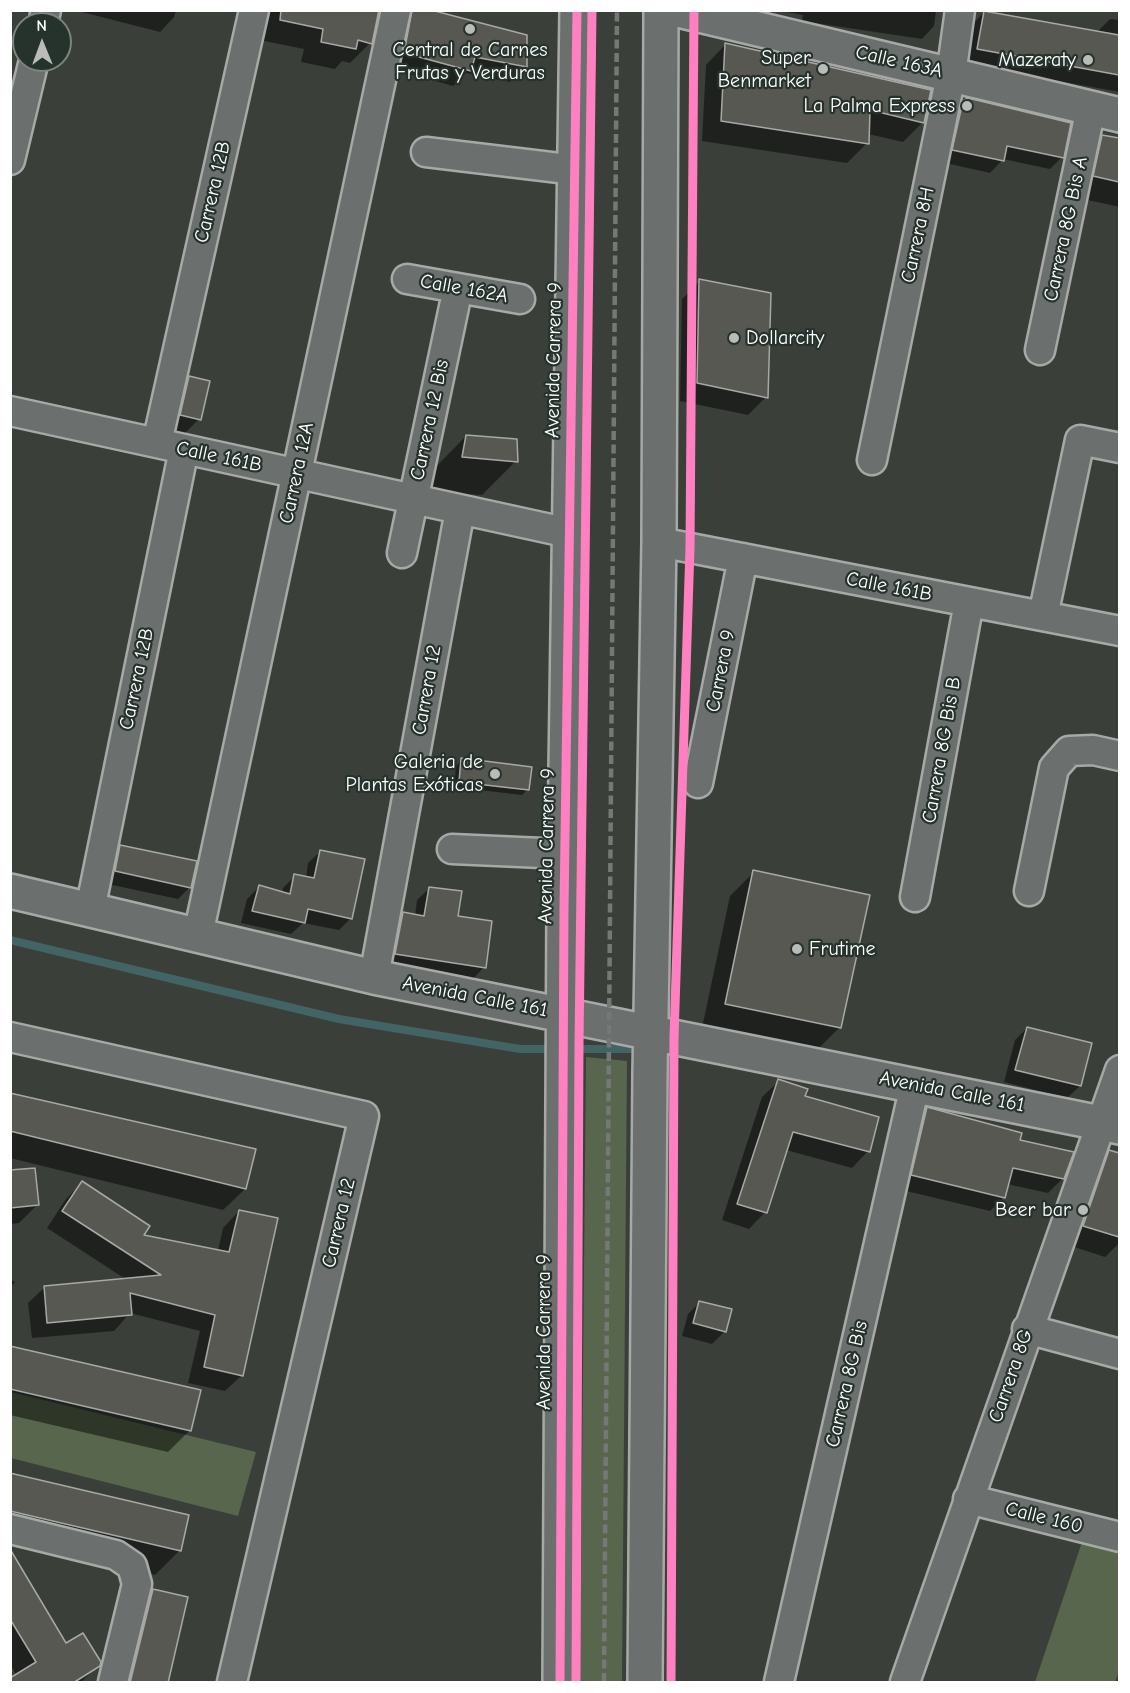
<!DOCTYPE html>
<html>
<head>
<meta charset="utf-8">
<style>
	body { margin:0 }
	#map { position:relative; width:1130px; height:1693px; overflow:hidden; background:#3a3f39; font-family:"Comic Neue",sans-serif }
	canvas { display:block }
	.frame { position:absolute; inset:0; border:12px solid #fff; pointer-events:none }
	.north { position:absolute; left:12px; top:12px; width:60px; height:60px; box-sizing:border-box; background:#26332d; border:2px solid #7d8581; border-radius:50%; rotate:359deg; font-size:16px; font-weight:700; line-height:24px; text-align:center; color:#fff }
	.north::after { content:''; display:block; margin:auto; width:21px; height:27px; background:#babcba; clip-path:polygon(50% 0,100% 100%,50% 72%,0 100%) }
</style>
</head>
<body>
<div id="map">
<canvas width="1130" height="1693"></canvas>
<div class="frame"></div>
<div class="north">N</div>
</div>
<script>
const ctx = document.querySelector('canvas').getContext('2d');
ctx.lineJoin = 'round';
function fill(path, color) {
  ctx.fillStyle = color;
  ctx.fill(path, 'evenodd');
}
function poly(rows) {
  const path = new Path2D();
  for (const r of rows) {
    path.moveTo(r[0], r[1]);
    for (let i = 2; i < r.length; i += 2) path.lineTo(r[i], r[i + 1]);
  }
  return path;
}
function stroke(path, color, width, dash) {
  ctx.strokeStyle = color;
  ctx.lineWidth = width;
  ctx.lineCap = dash ? 'butt' : 'round';
  ctx.setLineDash(dash || []);
  ctx.stroke(path);
}
function drawText(font, color, halo, rows, align = 'center') {
  ctx.font = font + ' "Comic Neue",sans-serif';
  ctx.lineWidth = 4.5;
  ctx.setLineDash([]);
  ctx.textBaseline = 'middle';
  ctx.strokeStyle = halo;
  ctx.fillStyle = color;
  for (const [text, x, y, turn = 0] of rows) {
    ctx.save();
    ctx.translate(x, y);
    ctx.rotate((+turn || 0) * Math.PI / 180);
    ctx.textAlign = isNaN(turn) ? turn : align;
    if (halo) ctx.strokeText(text, 0, 0);
    ctx.fillText(text, 0, 0);
    ctx.restore();
  }
}
fill(poly([
	[586,1057,627,1061,622,1682,580,1682],
	[11,1392,256,1452,238,1516,11,1458],
	[1083,1539,1119,1551,1120,1669,1115,1682,1035,1682]
]), '#57664c');
fill(poly([
	[74,10,176,10,174,17,160,32],
	[260,10,377,10,370,43,350,63,342,61,335,69,301,62,304,49,254,39],
	[409,10,425,10,526,67,510,82,466,73,453,86,389,68],
	[775,10,936,10,934,26,922,39,802,21,803,15],
	[984,12,1096,33,1110,19,1120,20,1120,92,963,64,970,27],
	[725,45,923,122,903,142,868,134,867,143,847,163,702,141,706,65],
	[963,102,1062,157,1050,169,1003,159,990,173,941,162,951,115],
	[1103,136,1120,140,1120,207,1073,197,1082,157],
	[700,281,766,397,748,415,680,401,682,299],
	[189,377,199,419,175,443,165,402],
	[466,436,516,461,482,495,428,491,432,471],
	[462,760,528,789,522,795,454,787,456,766],
	[121,847,190,887,178,899,103,883,108,859],
	[321,851,351,918,339,930,303,923,291,934,241,923,247,899,259,887,282,893,283,888,295,876,306,878,308,863],
	[754,872,840,1027,816,1051,702,1028,730,896],
	[430,888,457,918,484,967,472,980,384,966,391,926,403,914,415,916,417,900],
	[1027,1028,1080,1086,1067,1098,1004,1082,1015,1040],
	[779,1081,868,1151,852,1168,786,1150,765,1212,749,1229,722,1220,762,1097],
	[10,1094,245,1189,223,1210,10,1158],
	[927,1109,1018,1141,1063,1178,1048,1193,1007,1184,1004,1197,990,1211,898,1189,913,1123],
	[1110,1152,1120,1155,1120,1242,1105,1257,1065,1244,1091,1170],
	[10,1172,37,1205,19,1223,10,1224],
	[82,1183,141,1236,218,1251,223,1228,239,1211,242,1375,225,1391,188,1383,200,1331,130,1313,114,1331,32,1338,28,1303,45,1287,127,1280,47,1228,66,1199],
	[10,1279,15,1282,10,1288],
	[700,1302,725,1331,712,1344,682,1336,688,1314],
	[10,1347,190,1430,168,1452,10,1415],
	[10,1475,179,1551,155,1575,10,1541],
	[10,1552,66,1646,99,1665,81,1682,10,1682,17,1676,10,1664],
	[153,1591,167,1682,117,1682,135,1609]
]), '#0007');
stroke(poly([
	[10,940,339,1019,520,1049,557,1049],
	[572,1049,644,1049]
]), '#426464', 8);
const building = poly([
	[281,10,379,10,372,44,358,40,356,49,321,42,323,29,280,20,281,10],
	[412,10,431,10,527,35,527,67,475,57,471,71,404,53,412,10],
	[984,11,1119,35,1119,75,977,49,984,11],
	[725,43,931,90,924,123,870,110,869,144,721,121,725,43],
	[968,98,1071,123,1064,158,1007,146,1004,161,952,150,963,101,968,98],
	[1102,135,1119,138,1119,182,1093,176,1102,135],
	[699,279,771,293,768,398,697,383,699,279],
	[189,376,210,381,201,420,180,415,189,376],
	[466,435,517,439,518,462,462,457,466,435],
	[461,758,532,767,529,790,459,782,461,758],
	[120,845,197,861,191,888,115,871,120,845],
	[320,850,365,859,352,919,308,909,305,923,252,911,259,885,290,894,294,874,314,878,320,850],
	[753,870,870,895,841,1028,725,1004,753,870],
	[429,887,462,891,458,916,492,921,486,968,395,954,403,912,424,916,429,887],
	[1027,1027,1092,1043,1081,1086,1015,1070,1027,1027],
	[778,1079,808,1089,805,1096,879,1117,870,1152,793,1132,767,1213,737,1204,778,1079],
	[10,1093,256,1149,246,1189,10,1131,10,1093],
	[927,1107,1022,1133,1020,1140,1074,1152,1064,1179,1013,1168,1005,1198,911,1175,927,1107],
	[1109,1150,1119,1153,1119,1237,1083,1226,1109,1150],
	[35,1168,39,1205,10,1208,10,1170,35,1168],
	[82,1181,150,1226,144,1235,229,1252,239,1210,278,1218,243,1376,204,1367,215,1315,130,1293,132,1315,47,1323,44,1286,161,1275,62,1211,82,1181],
	[699,1301,732,1309,726,1332,693,1323,699,1301],
	[10,1346,201,1390,191,1431,10,1389,10,1346],
	[10,1473,189,1515,181,1551,10,1511,10,1473],
	[10,1549,66,1643,83,1633,101,1662,100,1666,73,1683,10,1683,10,1678,36,1662,10,1619,10,1549],
	[153,1589,188,1597,168,1683,130,1683,153,1589]
]);
fill(building, '#575851');
stroke(building, '#a6a9a6', 1.5);
const minor = poly([
	[43,24,46,10],
	[426,152,576,170],
	[10,160,34,60],
	[407,279,520,299],
	[1040,350,1091,108],
	[10,411,569,533],
	[157,443,254,10],
	[872,460,951,75,960,10],
	[659,542,1120,631],
	[402,553,458,288],
	[1043,616,1080,440,1120,448],
	[698,783,743,558],
	[452,849,565,854],
	[1029,891,1054,768,1069,751,1093,750,1120,756],
	[915,897,969,602],
	[90,910,184,449],
	[198,935,396,10],
	[374,977,460,510],
	[10,1037,364,1116,232,1682],
	[1027,1329,1120,1354],
	[968,1499,1120,1537],
	[10,1529,116,1555,132,1566,137,1584,113,1682],
	[779,1682,915,1085],
	[905,1682,1120,1070]
]);
const major = poly([
	[678,10,1120,115],
	[10,891,374,977,1120,1127],
	[560,1682,564,907,577,10],
	[645,1682,650,1073,659,542,661,10]
]);
stroke(minor, '#a6a9a6', 33);
stroke(major, '#a6a9a6', 38);
stroke(minor, '#6b6f6d', 28);
stroke(major, '#6b6f6d', 33);
stroke(poly([
	[604,1682,617,10]
]), '#767876', 4.5, [9, 4.5]);
stroke(poly([
	[560,1682,564,907,577,10],
	[576,1682,579,1043,592,10],
	[671,1682,674,1037,690,548,694,10]
]), '#ff80c0', 9);
for (const [x, y, r, color] of [
	[470,29,6,"#babcba"],
	[1088,60,6,"#babcba"],
	[823,69,6,"#babcba"],
	[967,106,6,"#babcba"],
	[734,338,6,"#babcba"],
	[495,774,6,"#babcba"],
	[797,949,6,"#babcba"],
	[1083,1210,6,"#babcba"]
]) {
  const dot = new Path2D();
  dot.arc(x, y, r, 0, 2 * Math.PI);
  ctx.fillStyle = color;
  ctx.fill(dot);
  stroke(dot, '#26332d', 2);
}
drawText('20px', '#fff', '#26332d', [
	["Central de Carnes",470,50,"center"],
	["Frutas y Verduras",470,73,"center"],
	["Super",811,58],
	["Benmarket",811,81],
	["Mazeraty",1076,60],
	["La Palma Express",955,106],
	["Dollarcity",746,338,"left"],
	["Galeria de",483,762],
	["Plantas Exóticas",483,785],
	["Frutime",809,949,"left"],
	["Beer bar",1071,1210]
], 'right');
drawText('20px', '#fff', '#26332d', [
	["Calle 163A",899,62,13],
	["Carrera 12B",213,192,-77],
	["Carrera 8G Bis A",1066,229,-78],
	["Carrera 8H",918,235,-78],
	["Calle 162A",464,289,10],
	["Avenida Carrera 9",554,360,-89],
	["Carrera 12 Bis",430,420,-78],
	["Calle 161B",219,457,12],
	["Carrera 12A",297,473,-78],
	["Calle 161B",889,587,11],
	["Carrera 9",721,671,-79],
	["Carrera 12B",137,679,-78],
	["Carrera 12",427,690,-80],
	["Carrera 8G Bis B",942,750,-80],
	["Avenida Carrera 9",547,846,-89],
	["Avenida Calle 161",475,997,11],
	["Avenida Calle 161",952,1092,11],
	["Carrera 12",339,1223,-77],
	["Avenida Carrera 9",544,1332,-90],
	["Carrera 8G",1011,1376,-71],
	["Carrera 8G Bis",847,1384,-77],
	["Calle 160",1044,1518,14]
]);
</script>
</body>
</html>
